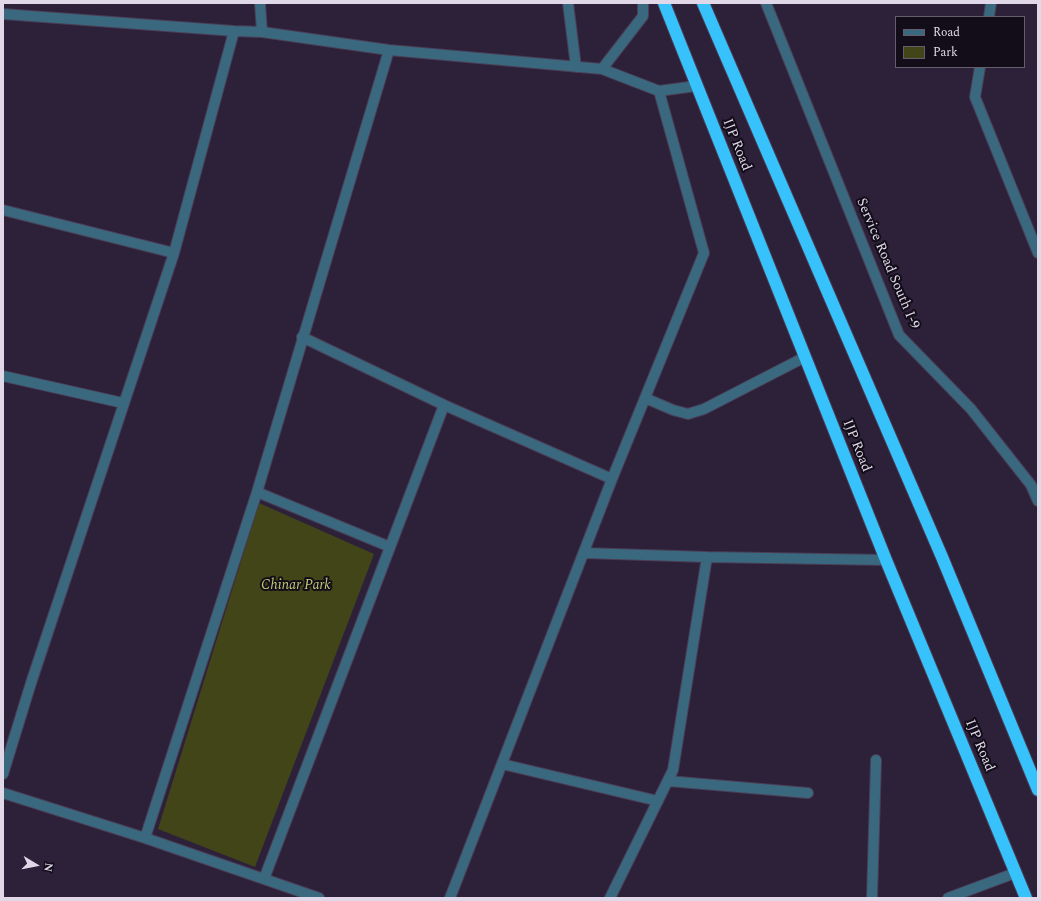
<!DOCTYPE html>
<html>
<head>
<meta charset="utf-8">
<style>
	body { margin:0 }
	#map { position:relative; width:1041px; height:901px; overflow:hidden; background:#2d2039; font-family:Spectral,serif }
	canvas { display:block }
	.frame { position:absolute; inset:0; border:4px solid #e0d8e9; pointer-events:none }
	.legend { position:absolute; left:895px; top:16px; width:130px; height:52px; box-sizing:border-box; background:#120d18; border:1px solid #645e6c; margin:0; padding:5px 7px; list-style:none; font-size:12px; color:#e0d8e9 }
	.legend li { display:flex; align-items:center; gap:8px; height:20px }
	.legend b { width:20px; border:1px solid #645e6c }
	.north { position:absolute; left:16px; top:845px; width:40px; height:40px; -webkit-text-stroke:3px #120d18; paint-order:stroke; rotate:100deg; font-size:11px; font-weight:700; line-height:16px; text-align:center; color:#e0d8e9 }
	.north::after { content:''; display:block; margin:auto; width:14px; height:18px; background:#e0d8e9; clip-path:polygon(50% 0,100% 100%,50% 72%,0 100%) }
</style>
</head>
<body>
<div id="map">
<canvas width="1041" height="901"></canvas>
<div class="frame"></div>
<ul class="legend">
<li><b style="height:5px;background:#39687f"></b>Road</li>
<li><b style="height:11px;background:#414518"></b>Park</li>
</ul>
<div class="north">N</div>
</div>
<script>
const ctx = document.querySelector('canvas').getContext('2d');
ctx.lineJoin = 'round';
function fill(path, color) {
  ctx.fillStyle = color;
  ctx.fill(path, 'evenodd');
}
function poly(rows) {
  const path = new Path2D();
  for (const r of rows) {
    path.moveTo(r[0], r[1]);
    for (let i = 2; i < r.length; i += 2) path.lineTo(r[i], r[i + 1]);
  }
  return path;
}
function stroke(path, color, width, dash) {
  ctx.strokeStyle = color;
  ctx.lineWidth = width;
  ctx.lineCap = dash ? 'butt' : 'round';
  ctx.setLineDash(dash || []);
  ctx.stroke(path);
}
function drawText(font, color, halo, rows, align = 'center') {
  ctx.font = font + ' Spectral,serif';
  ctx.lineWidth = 4;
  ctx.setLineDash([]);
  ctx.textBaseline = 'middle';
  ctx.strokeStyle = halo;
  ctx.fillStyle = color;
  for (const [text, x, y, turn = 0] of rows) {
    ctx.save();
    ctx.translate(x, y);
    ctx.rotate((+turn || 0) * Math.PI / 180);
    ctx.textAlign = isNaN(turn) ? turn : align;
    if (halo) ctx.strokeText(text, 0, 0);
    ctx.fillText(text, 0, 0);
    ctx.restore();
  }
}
fill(poly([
	[259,503,374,554,255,867,158,829]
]), '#414518');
const minor = poly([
	[260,3,262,32],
	[568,3,576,67],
	[766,3,899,335,971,409,1031,485,1038,501],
	[3,14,234,31,262,32,389,50,602,69,659,91,696,86],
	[989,17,991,3],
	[980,67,975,97,1038,253],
	[602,69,643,16,643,3],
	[3,210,174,253],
	[302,337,444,405,612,479],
	[3,376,123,403],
	[645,398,673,410,688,414,704,409,805,357],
	[257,492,390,547],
	[584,553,707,557],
	[502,764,658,801],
	[3,774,31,683,174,253,234,31],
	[668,781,808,793],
	[3,793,145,838,319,898],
	[145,838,257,492,389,50],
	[264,879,444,405],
	[450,898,612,479,704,253,659,91],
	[610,898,673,770,707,557,886,560],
	[872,898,876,760],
	[948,898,1015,873]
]);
const highway = poly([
	[664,3,886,560,1026,898],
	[703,3,942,557,1038,790]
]);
stroke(minor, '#4a3d55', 12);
stroke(highway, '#4a3d55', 14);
stroke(minor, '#39687f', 10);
stroke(highway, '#37c2fc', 12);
drawText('14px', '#e0d8e9', '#120d18', [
	["IJP Road",736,145,68],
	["Service Road South I-9",887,264,67],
	["IJP Road",856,446,68],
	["IJP Road",979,746,67]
]);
drawText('italic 14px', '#c1cb76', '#120d18', [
	["Chinar Park",296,586]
]);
</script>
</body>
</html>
